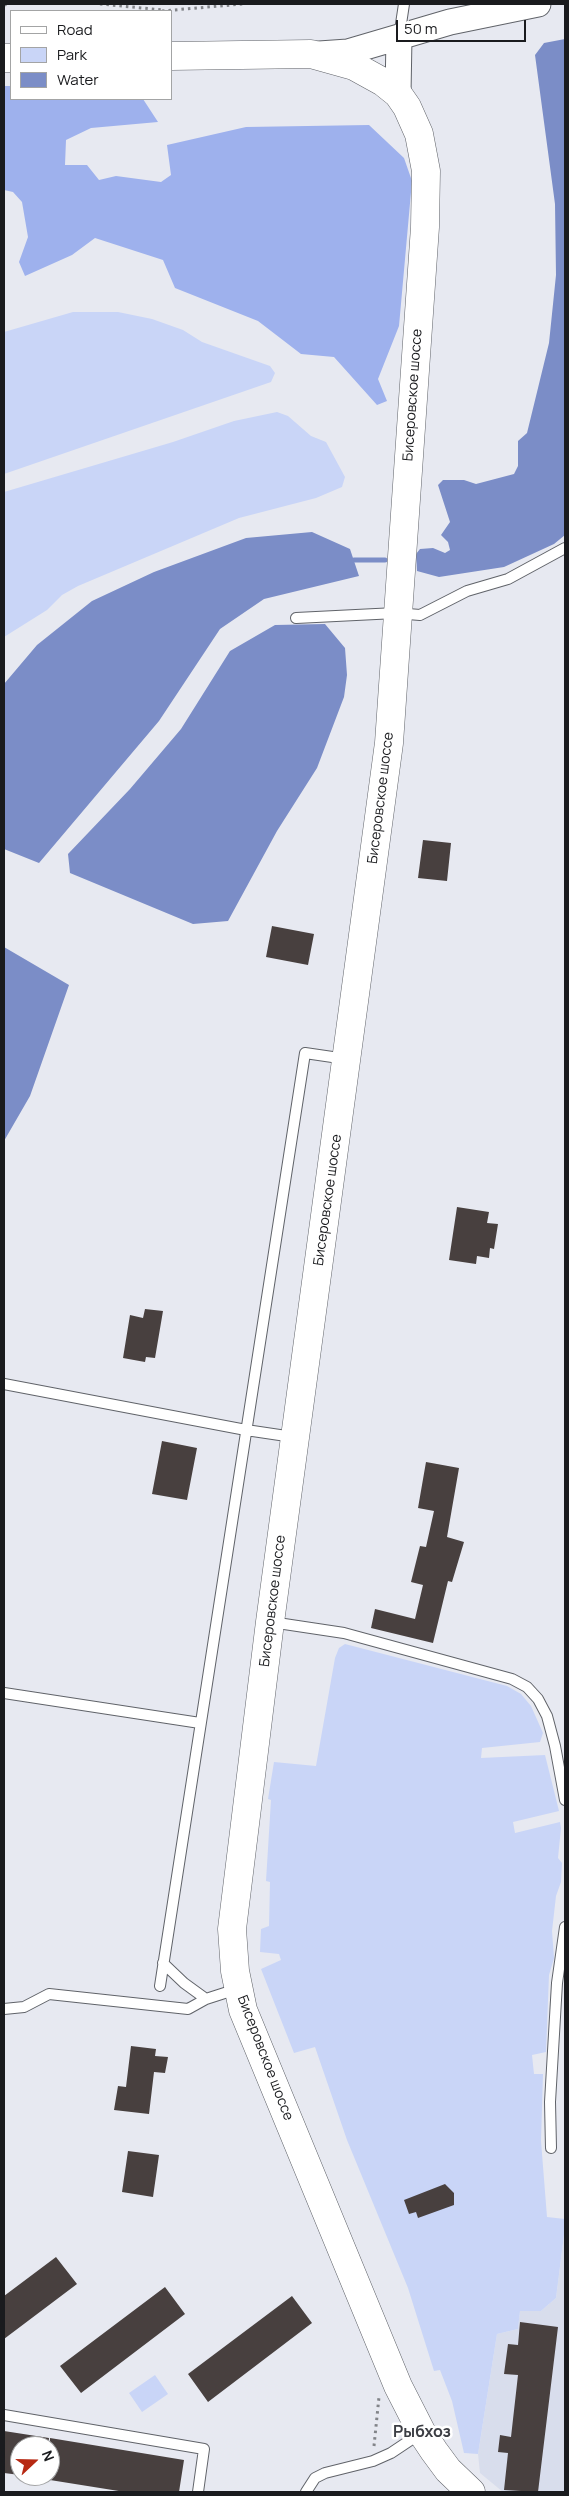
<!DOCTYPE html>
<html>
<head>
<meta charset="utf-8">
<style>
	body { margin:0 }
	#map { position:relative; width:569px; height:2496px; overflow:hidden; background:#e7e9f1; font-family:Manrope,sans-serif }
	canvas { display:block }
	.frame { position:absolute; inset:0; border:5px solid #1a1b1e; pointer-events:none }
	.legend { position:absolute; left:10px; top:10px; width:162px; height:90px; box-sizing:border-box; background:#fff; border:1px solid #a3a4a5; margin:0; padding:6px 9px; list-style:none; font-size:15px; color:#1a1b1e }
	.legend li { display:flex; align-items:center; gap:10px; height:25px }
	.legend b { width:25px; border:1px solid #a3a4a5 }
	.north { position:absolute; left:10px; top:2436px; width:50px; height:50px; box-sizing:border-box; background:#fff; border:1px solid #a3a4a5; border-radius:50%; rotate:69deg; font-size:14px; font-weight:700; line-height:20px; text-align:center; color:#1a1b1e }
	.north::after { content:''; display:block; margin:auto; width:18px; height:22px; background:#b72a14; clip-path:polygon(50% 0,100% 100%,50% 72%,0 100%) }
	.scale { position:absolute; left:396px; top:20px; width:130px; height:22px; box-sizing:border-box; border:2px solid #1a1b1e; border-top:0; padding-left:6px; font-size:15px; line-height:18px; white-space:nowrap; color:#1a1b1e; -webkit-text-stroke:4px #fff; paint-order:stroke }
</style>
</head>
<body>
<div id="map">
<canvas width="569" height="2496"></canvas>
<div class="frame"></div>
<ul class="legend">
<li><b style="height:6px;background:#fff"></b>Road</li>
<li><b style="height:14px;background:#c9d5f7"></b>Park</li>
<li><b style="height:14px;background:#7b8dc7"></b>Water</li>
</ul>
<div class="north">N</div>
<div class="scale">50 m</div>
</div>
<script>
const ctx = document.querySelector('canvas').getContext('2d');
ctx.lineJoin = 'round';
function fill(path, color) {
  ctx.fillStyle = color;
  ctx.fill(path, 'evenodd');
}
function poly(rows) {
  const path = new Path2D();
  for (const r of rows) {
    path.moveTo(r[0], r[1]);
    for (let i = 2; i < r.length; i += 2) path.lineTo(r[i], r[i + 1]);
  }
  return path;
}
function stroke(path, color, width, dash) {
  ctx.strokeStyle = color;
  ctx.lineWidth = width;
  ctx.lineCap = dash ? 'butt' : 'round';
  ctx.setLineDash(dash || []);
  ctx.stroke(path);
}
function drawText(font, color, halo, rows, align = 'center') {
  ctx.font = font + ' Manrope,sans-serif';
  ctx.lineWidth = 5;
  ctx.setLineDash([]);
  ctx.textBaseline = 'middle';
  ctx.strokeStyle = halo;
  ctx.fillStyle = color;
  for (const [text, x, y, turn = 0] of rows) {
    ctx.save();
    ctx.translate(x, y);
    ctx.rotate((+turn || 0) * Math.PI / 180);
    ctx.textAlign = isNaN(turn) ? turn : align;
    if (halo) ctx.strokeText(text, 0, 0);
    ctx.fillText(text, 0, 0);
    ctx.restore();
  }
}
fill(poly([
	[565,2227,565,2492,503,2492,480,2473,478,2454,497,2334,518,2329,520,2311,541,2311,556,2298]
]), '#d8ddec');
fill(poly([
	[73,312,118,312,152,319,183,330,202,342,270,366,275,373,271,382,4,474,4,332],
	[277,412,288,416,311,436,326,442,345,477,342,487,316,498,239,518,78,586,62,595,47,610,4,637,4,492,173,442,234,421],
	[345,1644,507,1686,521,1694,531,1706,543,1733,540,1742,482,1748,481,1758,545,1755,559,1811,513,1822,515,1833,560,1822,561,1828,558,1858,562,1863,561,1882,556,1896,552,1931,554,1958,549,1975,546,2052,532,2055,534,2074,543,2074,541,2141,547,2217,565,2219,565,2227,556,2298,541,2311,520,2311,518,2329,497,2334,478,2454,464,2453,452,2401,440,2370,434,2371,408,2288,347,2140,315,2047,294,2053,261,1969,281,1960,279,1954,260,1952,261,1929,269,1926,270,1882,266,1881,271,1800,268,1799,274,1762,316,1766,335,1658,339,1648],
	[155,2375,168,2394,142,2412,129,2393]
]), '#c9d5f7');
fill(poly([
	[4,86,11,86,11,99,143,99,158,122,91,128,66,140,65,165,87,165,99,180,116,176,161,182,171,175,167,145,246,127,369,125,404,158,412,181,399,326,378,379,387,401,377,405,334,357,301,354,258,321,175,288,163,260,95,238,72,255,25,276,19,262,28,237,22,202,13,192,4,190]
]), '#9eb1ed');
fill(poly([
	[565,39,565,535,554,544,504,567,439,577,417,571,416,554,420,549,433,548,445,553,450,550,448,542,441,535,450,522,438,485,443,480,464,480,476,484,514,474,518,466,518,441,527,433,549,343,556,275,555,204,535,55,544,43],
	[312,532,350,549,359,576,264,599,220,629,159,721,39,863,4,849,4,684,37,645,92,601,154,572,246,538],
	[325,624,345,648,347,675,344,697,317,768,277,831,228,921,193,924,70,873,68,854,130,789,181,729,230,651,275,625],
	[4,947,69,985,30,1096,4,1141]
]), '#7b8dc7');
stroke(poly([
	[354,560,385,560]
]), '#7b8dc7', 5);
fill(poly([
	[423,840,451,843,447,881,418,878],
	[272,926,314,934,308,965,266,957],
	[457,1207,489,1212,487,1223,498,1224,494,1249,490,1248,489,1258,477,1256,476,1264,449,1260],
	[145,1309,163,1311,155,1358,146,1357,145,1362,123,1358,130,1315,143,1318],
	[162,1441,197,1448,187,1500,152,1494],
	[426,1462,459,1468,447,1537,464,1542,452,1582,448,1581,433,1643,371,1628,375,1609,415,1619,423,1585,411,1582,420,1546,426,1547,434,1511,418,1508],
	[131,2046,156,2049,155,2056,168,2057,165,2073,154,2072,149,2114,114,2110,118,2086,126,2087],
	[128,2151,159,2155,153,2197,122,2192],
	[445,2184,454,2193,454,2205,418,2218,416,2212,409,2214,404,2200],
	[56,2257,77,2284,4,2339,4,2296],
	[165,2287,185,2314,81,2393,60,2366],
	[292,2296,312,2323,208,2402,188,2374],
	[520,2322,558,2327,538,2492,504,2490,508,2453,498,2452,500,2435,511,2437,518,2375,504,2374,508,2344,518,2345],
	[4,2431,49,2438,48,2446,20,2446,20,2475,4,2473],
	[50,2438,184,2460,179,2492,125,2492,50,2480]
]), '#48403f');
const service = poly([
	[399,37,404,4],
	[296,618,396,613,420,615,467,591,508,579,565,548],
	[4,1384,246,1430,293,1437],
	[271,1622,344,1633,512,1679,527,1687,538,1699,547,1716,555,1746,565,1800],
	[4,1693,200,1723],
	[163,1963,184,1983,206,1999],
	[160,1986,305,1053,346,1059],
	[4,2009,24,2007,49,1994,188,2009,206,1999,237,1989],
	[551,2148,550,2102,557,1983,565,1927],
	[4,2415,204,2449,198,2492],
	[306,2492,315,2478,325,2473,373,2461,391,2453,421,2433]
]);
const tertiary = poly([
	[319,54,348,52,450,22,538,4],
	[398,94,399,37]
]);
const secondary = poly([
	[171,56,311,54,354,66,383,82,398,94,407,107,419,134,426,171,425,227,389,743,270,1622,232,1929,235,1971,243,2010,398,2386,422,2433,434,2451,448,2470,471,2492],
	[4,58,11,58]
]);
stroke(service, '#606369', 12);
stroke(tertiary, '#606369', 27);
stroke(secondary, '#606369', 29);
stroke(poly([
	[100,4,163,10],
	[4,5,9,4],
	[162,11,243,4],
	[374,2446,379,2397]
]), '#828489', 3, [2.5, 4]);
stroke(service, '#fff', 10);
stroke(tertiary, '#fff', 25);
stroke(secondary, '#fff', 28);
drawText('14px', '#1a1b1e', '#fff', [
	["Бисеровское шоссе",413,395,-86],
	["Бисеровское шоссе",381,798,-83],
	["Бисеровское шоссе",328,1200,-82],
	["Бисеровское шоссе",273,1601,-83],
	["Бисеровское шоссе",265,2058,69]
]);
drawText('bold 16px', '#3c3e44', '#fff', [
	["Рыбхоз",422,2433]
]);
</script>
</body>
</html>
